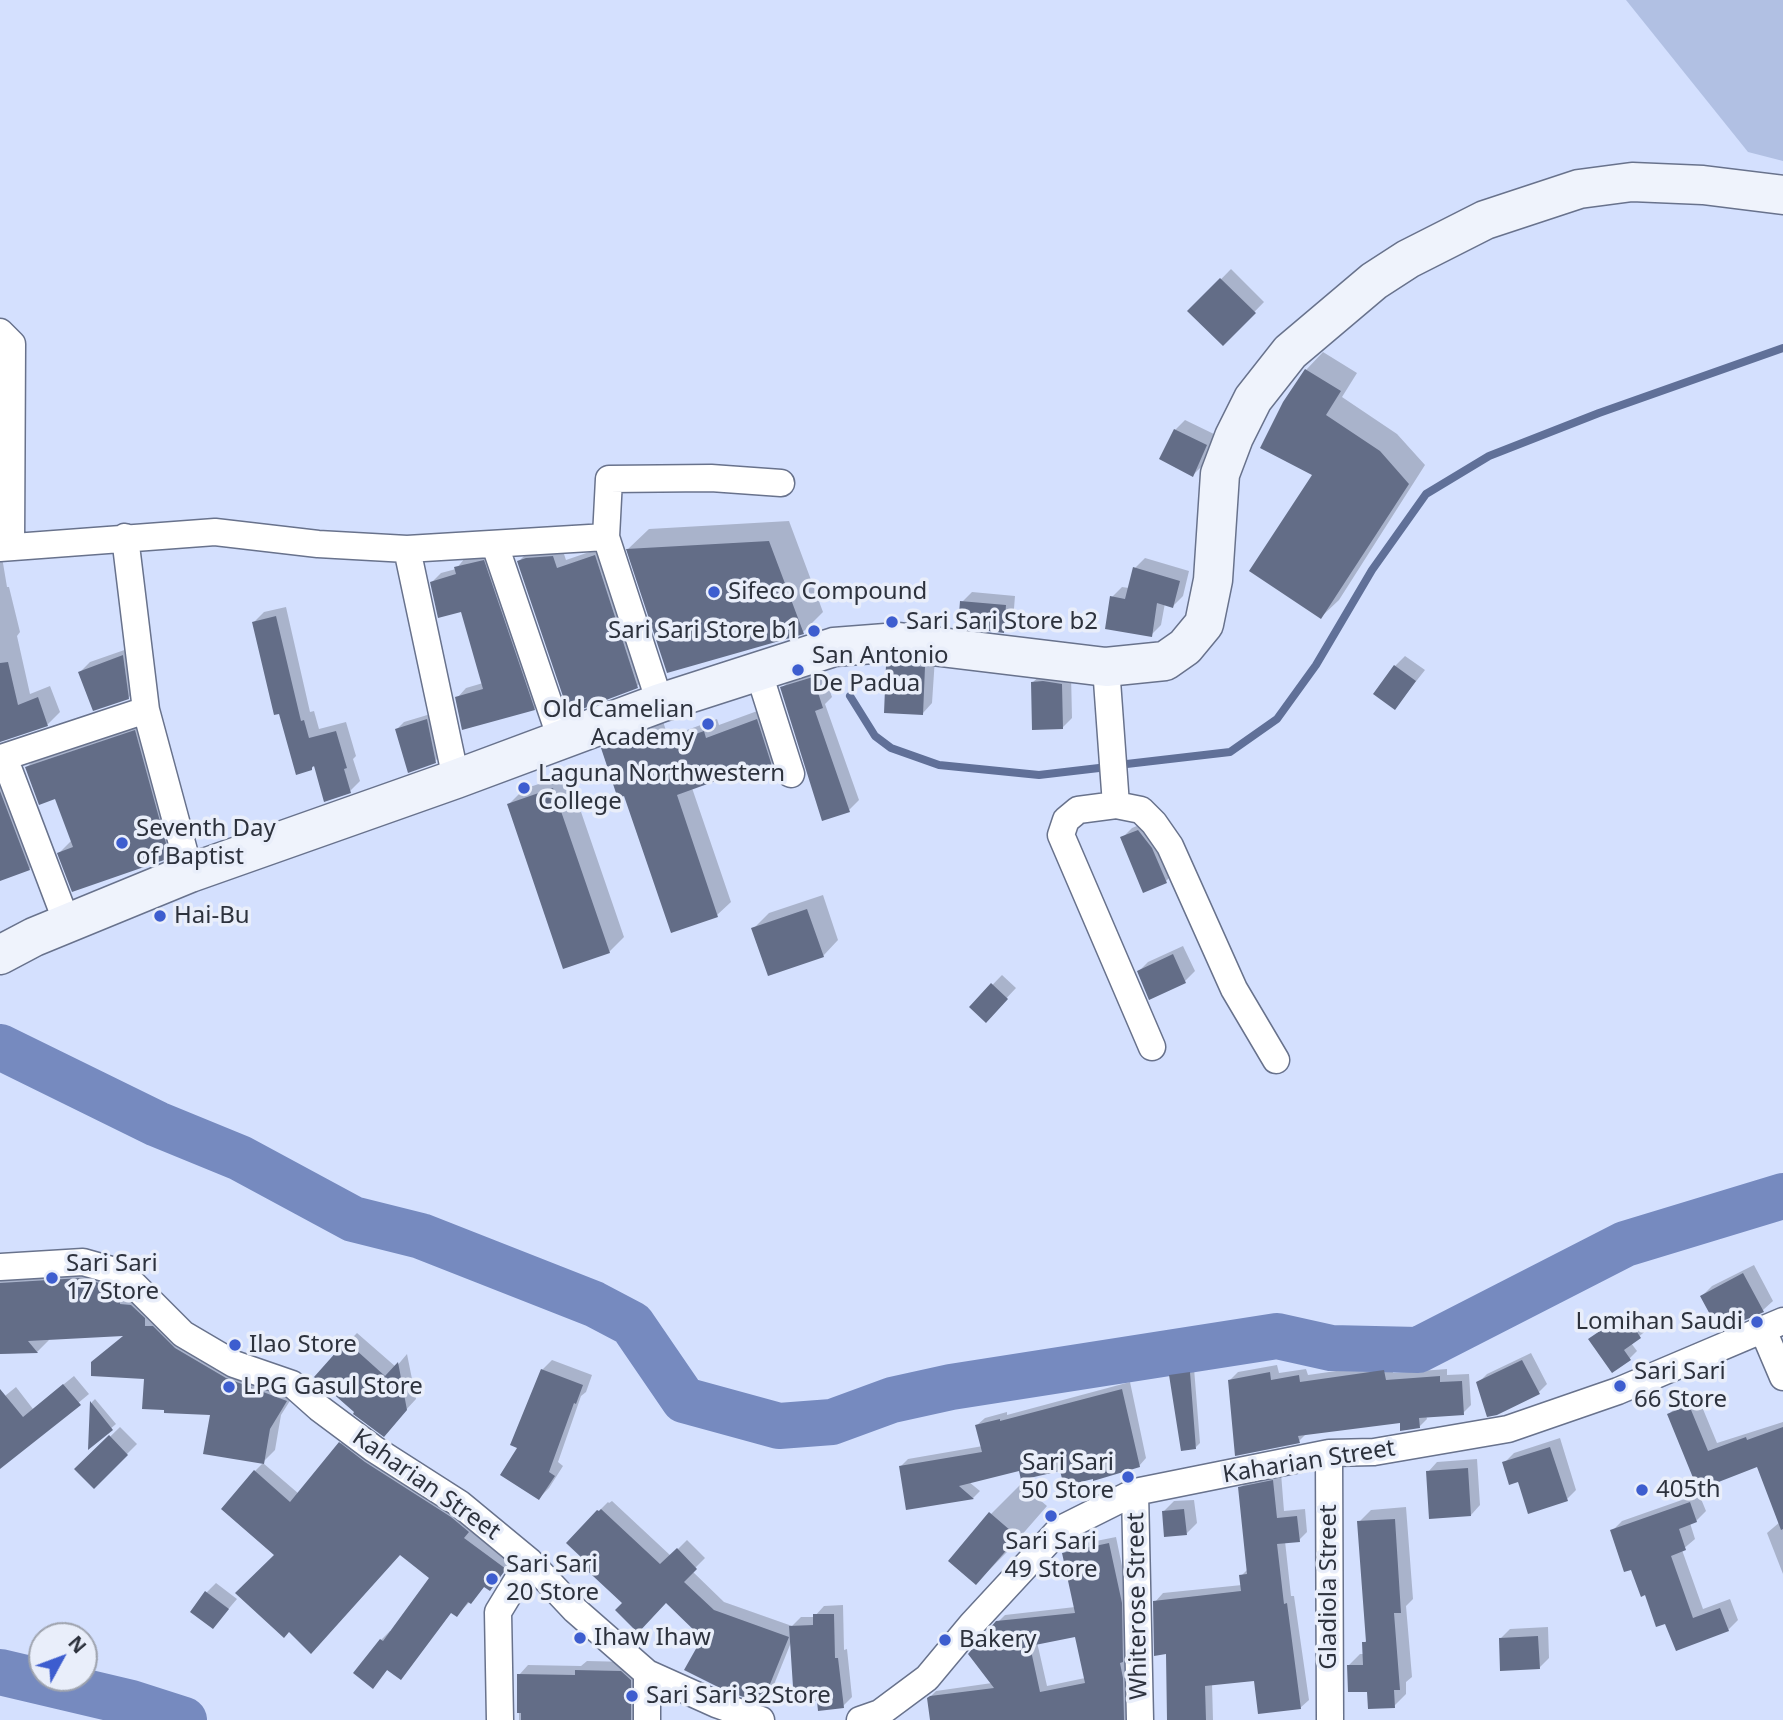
<!DOCTYPE html>
<html>
<head>
<meta charset="utf-8">
<style>
	body { margin:0 }
	#map { position:relative; width:1783px; height:1720px; overflow:hidden; background:#d4e0fe; font-family:"Noto Sans",sans-serif }
	canvas { display:block }
	.north { position:absolute; left:28px; top:1622px; width:70px; height:70px; box-sizing:border-box; background:#e9eefa; border:2px solid #9ea3ae; border-radius:50%; rotate:49deg; font-size:19px; font-weight:700; line-height:28px; text-align:center; color:#2d323d }
	.north::after { content:''; display:block; margin:auto; width:24px; height:32px; background:#3d5dcf; clip-path:polygon(50% 0,100% 100%,50% 72%,0 100%) }
</style>
</head>
<body>
<div id="map">
<canvas width="1783" height="1720"></canvas>
<div class="north">N</div>
</div>
<script>
const ctx = document.querySelector('canvas').getContext('2d');
ctx.lineJoin = 'round';
function fill(path, color) {
  ctx.fillStyle = color;
  ctx.fill(path, 'evenodd');
}
function poly(rows) {
  const path = new Path2D();
  for (const r of rows) {
    path.moveTo(r[0], r[1]);
    for (let i = 2; i < r.length; i += 2) path.lineTo(r[i], r[i + 1]);
  }
  return path;
}
function stroke(path, color, width, dash) {
  ctx.strokeStyle = color;
  ctx.lineWidth = width;
  ctx.lineCap = dash ? 'butt' : 'round';
  ctx.setLineDash(dash || []);
  ctx.stroke(path);
}
function drawText(font, color, halo, rows, align = 'center') {
  ctx.font = font + ' "Noto Sans",sans-serif';
  ctx.lineWidth = 7;
  ctx.setLineDash([]);
  ctx.textBaseline = 'middle';
  ctx.strokeStyle = halo;
  ctx.fillStyle = color;
  for (const [text, x, y, turn = 0] of rows) {
    ctx.save();
    ctx.translate(x, y);
    ctx.rotate((+turn || 0) * Math.PI / 180);
    ctx.textAlign = isNaN(turn) ? turn : align;
    if (halo) ctx.strokeText(text, 0, 0);
    ctx.fillText(text, 0, 0);
    ctx.restore();
  }
}
fill(poly([
	[1626,0,1783,0,1783,161,1748,152]
]), '#b1c0e3');
fill(poly([
	[1231,269,1264,302,1223,344,1190,311],
	[1323,352,1357,373,1342,397,1397,434,1425,465,1339,600,1321,617,1315,474,1306,370],
	[1185,420,1216,435,1203,465,1193,475,1175,430],
	[789,521,823,612,803,632,628,549,649,529],
	[0,545,7,587,9,587,20,632,17,636,30,694,50,686,60,712,48,724,0,740,1,750,42,856,29,869,0,875],
	[604,547,647,677,637,686,570,711,519,561,528,552,562,548,566,560],
	[493,552,543,700,534,709,457,698,466,688,483,683,462,609,432,582,441,573,456,569,465,558],
	[1145,558,1189,571,1183,596,1173,606,1165,603,1161,625,1151,635,1112,597,1122,587,1129,588,1135,568],
	[972,592,1015,596,1013,621,1003,631,962,602],
	[286,607,310,712,314,711,319,729,346,722,356,756,353,759,360,781,350,791,315,765,311,769,254,622,264,612],
	[133,647,138,688,128,698,80,672,90,662],
	[898,656,935,658,932,703,923,713,888,666],
	[1405,656,1425,670,1395,708,1395,666],
	[822,668,832,697,825,704,859,800,849,810,782,688,792,678],
	[1043,673,1071,674,1072,718,1062,728,1033,682],
	[771,706,785,751,771,764,725,776,692,788,731,902,717,915,625,794,603,749,616,735,662,718,668,737,717,719,719,725],
	[434,713,443,754,435,761,397,729,404,722],
	[147,719,181,844,169,856,59,853,72,840,56,796,27,767,39,755],
	[568,774,624,937,609,952,509,804,524,789],
	[1149,821,1176,871,1166,881,1122,838,1132,828],
	[823,895,838,940,823,956,753,929,769,913],
	[1183,946,1195,971,1185,981,1150,998,1139,971,1148,962],
	[1002,975,1016,988,986,1020,971,1007],
	[1754,1265,1773,1301,1763,1310,1702,1296,1712,1286],
	[0,1267,94,1267,156,1306,298,1388,281,1415,275,1450,263,1462,212,1413,145,1377,93,1362,125,1335,47,1338,49,1340,37,1352,0,1354],
	[1633,1308,1648,1329,1631,1343,1637,1351,1629,1359,1591,1339],
	[357,1333,396,1367,407,1354,416,1399,393,1424,347,1343],
	[1531,1353,1547,1384,1539,1392,1478,1383,1487,1374],
	[552,1360,592,1375,586,1392,581,1396,558,1462,563,1466,549,1488,539,1498,519,1447,542,1370],
	[1392,1363,1393,1373,1447,1369,1447,1375,1469,1374,1471,1405,1463,1413,1426,1415,1427,1419,1419,1427,1401,1421,1307,1433,1299,1441,1230,1380,1238,1372,1277,1365,1279,1373,1306,1369,1308,1375],
	[1194,1368,1200,1443,1196,1447,1170,1376,1175,1371],
	[74,1376,89,1394,0,1468,0,1400,16,1387,33,1409],
	[1130,1382,1146,1458,1139,1466,1021,1469,969,1482,980,1491,973,1498,908,1508,901,1466,908,1459,983,1446,977,1425,985,1418,1007,1412,1007,1415],
	[1698,1397,1717,1443,1783,1422,1783,1574,1767,1533,1780,1522,1758,1464,1699,1488,1669,1414,1678,1405],
	[95,1399,116,1424,90,1446,92,1402],
	[120,1427,137,1444,94,1487,77,1469],
	[348,1435,513,1560,490,1589,486,1585,457,1615,452,1611,401,1678,388,1669,373,1686,355,1673,381,1640,390,1631,391,1633,432,1578,400,1553,276,1555,255,1471,263,1463,299,1494],
	[1560,1438,1576,1490,1567,1499,1504,1463,1514,1453],
	[1477,1459,1480,1505,1471,1515,1428,1472,1437,1462],
	[1281,1473,1284,1511,1305,1509,1307,1532,1299,1540,1285,1541,1291,1596,1294,1596,1309,1700,1300,1708,1255,1679,1212,1683,1213,1720,1169,1720,1167,1652,1155,1602,1163,1593,1242,1585,1241,1576,1248,1569,1240,1488,1248,1480],
	[1021,1484,1047,1506,1006,1553,976,1583,991,1514],
	[1699,1494,1706,1511,1696,1521,1690,1523,1695,1539,1682,1550,1703,1609,1730,1599,1738,1620,1728,1630,1666,1622,1646,1593,1612,1531,1622,1521],
	[1194,1500,1197,1523,1187,1533,1164,1511,1174,1501],
	[612,1501,671,1556,687,1540,705,1558,692,1571,724,1602,792,1626,801,1617,814,1617,824,1606,843,1605,844,1650,847,1649,852,1697,843,1706,818,1699,792,1640,771,1692,762,1702,704,1638,667,1601,625,1603,568,1542,608,1502,609,1503],
	[1406,1507,1413,1599,1406,1606,1412,1677,1406,1682,1406,1694,1394,1706,1369,1690,1348,1666,1360,1654,1364,1654,1364,1643,1367,1640,1359,1522,1371,1510],
	[1116,1537,1128,1595,1130,1720,932,1720,929,1698,936,1691,992,1683,997,1623,1005,1615,1075,1607,1064,1553,1071,1546],
	[1076,1635,1085,1678,1047,1686,1037,1642],
	[216,1583,237,1599,213,1627,206,1593],
	[1548,1627,1549,1658,1539,1668,1500,1639,1510,1629],
	[587,1661,630,1662,643,1720,519,1720,519,1675,528,1665,581,1666]
]), '#0003');
stroke(poly([
	[850,696,875,736,891,748,939,765,1039,775,1099,768],
	[1118,765,1230,752,1277,719,1316,665,1372,570,1426,494,1489,456,1599,413,1783,348]
]), '#607098', 8);
stroke(poly([
	[0,1047,157,1124,240,1158,353,1219,421,1236,594,1304,632,1324,684,1400,779,1426,832,1422,892,1400,951,1387,1277,1336,1331,1348,1418,1350,1625,1244,1783,1196],
	[0,1672,131,1703,184,1720]
]), '#768abf', 46);
fill(poly([
	[1220,278,1256,313,1223,346,1187,311],
	[1305,369,1341,391,1326,415,1380,451,1409,484,1321,619,1249,571,1312,475,1260,448,1283,402],
	[1174,429,1207,445,1193,477,1159,459],
	[769,541,804,634,667,673,626,549],
	[595,555,638,688,569,714,517,561,526,558,553,556,557,568],
	[484,560,535,710,462,730,455,697,483,689,461,612,438,618,430,582,456,574,454,567],
	[1133,567,1180,581,1173,608,1157,603,1152,637,1105,629,1110,596,1125,599],
	[960,601,1006,605,1004,633,958,627],
	[276,616,301,721,304,720,309,738,336,731,347,768,344,769,351,793,324,802,314,766,312,767,312,770,296,775,279,714,274,715,252,622],
	[123,655,129,699,93,711,78,672],
	[8,662,18,705,38,697,48,726,0,742,0,663],
	[899,664,925,667,923,715,884,713,886,665],
	[1394,665,1416,681,1395,710,1373,694],
	[813,677,823,708,815,711,850,812,822,821,780,687],
	[1043,681,1062,684,1063,729,1032,730,1031,682],
	[427,719,436,763,408,773,395,729],
	[757,719,772,766,725,783,724,778,677,795,718,917,671,933,624,796,618,799,601,748,648,731,654,749,704,731,706,738],
	[135,730,170,858,72,892,57,853,73,847,55,799,39,805,25,767],
	[553,788,610,953,563,969,507,804],
	[0,791,30,870,0,881],
	[1138,830,1152,848,1167,883,1143,893,1120,837],
	[807,909,824,957,768,976,751,928],
	[1173,954,1186,983,1149,1000,1137,971],
	[991,983,1008,999,986,1023,969,1007],
	[1743,1273,1764,1312,1719,1331,1700,1296],
	[81,1278,114,1287,121,1294,120,1304,131,1305,145,1318,145,1326,153,1326,175,1348,226,1378,287,1401,270,1429,264,1464,203,1454,210,1415,164,1413,164,1410,142,1409,144,1379,91,1376,91,1362,123,1336,28,1341,38,1353,0,1354,0,1283],
	[1625,1314,1641,1338,1624,1350,1631,1360,1612,1373,1588,1339],
	[346,1341,385,1376,398,1362,407,1410,384,1437,353,1414,354,1412,314,1377],
	[1522,1360,1540,1394,1497,1415,1487,1417,1476,1382],
	[541,1369,583,1385,576,1404,574,1403,549,1472,555,1476,539,1500,500,1475,517,1448,510,1445],
	[1384,1370,1386,1380,1440,1376,1440,1382,1462,1381,1464,1415,1419,1418,1420,1428,1400,1431,1400,1423,1298,1436,1300,1443,1235,1456,1228,1380,1270,1372,1271,1380,1299,1375,1300,1382],
	[1190,1372,1196,1449,1181,1451,1169,1375],
	[63,1384,81,1405,0,1469,0,1389,23,1417],
	[1122,1389,1140,1467,1093,1481,1093,1479,1064,1486,1060,1471,1021,1480,1019,1471,959,1486,974,1499,906,1510,899,1466,982,1452,975,1425,1000,1419,1000,1421],
	[90,1401,113,1430,88,1450],
	[1689,1405,1708,1451,1746,1437,1747,1440,1783,1427,1783,1529,1781,1530,1757,1467,1698,1490,1667,1414],
	[109,1435,128,1455,94,1489,74,1469],
	[339,1442,365,1462,451,1517,469,1532,464,1538,506,1569,490,1591,484,1587,471,1604,468,1602,457,1617,451,1613,401,1680,387,1670,373,1689,353,1673,380,1639,383,1641,429,1578,400,1555,311,1654,289,1632,284,1638,235,1593,274,1555,221,1509,254,1470,290,1502],
	[1550,1447,1568,1501,1528,1514,1518,1482,1509,1485,1502,1462],
	[1468,1468,1471,1516,1429,1519,1426,1471],
	[1273,1480,1277,1518,1297,1516,1300,1542,1277,1544,1284,1604,1287,1603,1301,1709,1258,1714,1254,1681,1205,1686,1206,1720,1167,1720,1166,1654,1154,1656,1153,1601,1241,1591,1239,1575,1247,1574,1238,1487],
	[1690,1502,1697,1522,1679,1529,1686,1550,1671,1556,1693,1618,1720,1608,1729,1631,1676,1651,1665,1624,1656,1627,1645,1595,1641,1597,1631,1570,1624,1572,1610,1530],
	[601,1509,660,1564,677,1548,697,1569,684,1582,714,1610,789,1637,762,1704,722,1689,684,1670,702,1638,666,1603,638,1633,615,1610,622,1603,579,1563,583,1559,566,1543,597,1510,599,1511],
	[1184,1509,1187,1535,1164,1537,1162,1511],
	[989,1512,1018,1537,976,1585,948,1561],
	[1395,1519,1401,1613,1394,1613,1400,1690,1394,1690,1395,1708,1368,1709,1367,1692,1348,1692,1347,1665,1363,1665,1362,1642,1366,1642,1357,1521],
	[1109,1543,1122,1603,1123,1662,1120,1663,1123,1678,1124,1720,930,1720,927,1698,930,1696,994,1688,968,1654,996,1621,1075,1613,1062,1553],
	[1075,1637,1085,1683,1040,1692,1030,1646],
	[205,1591,229,1609,213,1629,190,1612],
	[813,1614,834,1614,835,1658,838,1658,844,1708,818,1711,817,1701,794,1702,789,1626,813,1625],
	[1538,1636,1540,1669,1500,1671,1499,1638],
	[575,1670,621,1671,631,1680,631,1720,521,1720,521,1713,517,1713,517,1674,575,1675]
]), '#636d87');
const minor = poly([
	[0,332,12,344,11,547],
	[125,537,146,710,190,873],
	[606,537,660,703],
	[495,545,561,739],
	[0,548,215,532,318,544,407,549,606,537,609,479,711,478,781,483],
	[407,549,456,779],
	[1106,667,1116,805,1141,810,1154,823,1170,846,1234,989,1276,1060],
	[758,670,791,774],
	[1116,805,1078,810,1066,820,1061,835,1152,1047],
	[67,923,4,757,146,710],
	[0,1267,83,1262,122,1273,183,1334,234,1364,292,1384,319,1408,374,1449,460,1504,529,1561,575,1610,647,1673,716,1704,761,1720],
	[1763,1330,1783,1377],
	[1329,1453,1330,1720],
	[1135,1492,1140,1720],
	[500,1720,498,1612,529,1561],
	[647,1720,647,1673],
	[860,1720,880,1713,927,1678,972,1624,1059,1530,1135,1492,1329,1453,1374,1452,1508,1429,1618,1391,1783,1321]
]);
const secondary = poly([
	[0,955,34,937,190,873,456,779,660,703,834,647,899,642,1106,667,1165,661,1185,647,1204,624,1213,580,1220,474,1234,437,1253,399,1290,352,1374,281,1408,259,1485,220,1579,189,1632,182,1703,185,1783,195]
]);
stroke(minor, '#68728c', 29);
stroke(secondary, '#68728c', 41);
stroke(minor, '#fff', 26);
stroke(secondary, '#eff3fc', 38);
for (const [x, y, r, color] of [
	[714,592,7,"#3d5dcf"],
	[892,622,7,"#3d5dcf"],
	[814,631,7,"#3d5dcf"],
	[798,670,7,"#3d5dcf"],
	[708,724,7,"#3d5dcf"],
	[524,788,7,"#3d5dcf"],
	[122,843,7,"#3d5dcf"],
	[160,916,7,"#3d5dcf"],
	[52,1278,7,"#3d5dcf"],
	[1757,1322,7,"#3d5dcf"],
	[235,1345,7,"#3d5dcf"],
	[1620,1386,7,"#3d5dcf"],
	[229,1387,7,"#3d5dcf"],
	[1128,1477,7,"#3d5dcf"],
	[1642,1490,7,"#3d5dcf"],
	[1051,1516,7,"#3d5dcf"],
	[492,1579,7,"#3d5dcf"],
	[580,1638,7,"#3d5dcf"],
	[945,1640,7,"#3d5dcf"],
	[632,1696,7,"#3d5dcf"]
]) {
  const dot = new Path2D();
  dot.arc(x, y, r, 0, 2 * Math.PI);
  ctx.fillStyle = color;
  ctx.fill(dot);
  stroke(dot, '#e9eefa', 2.5);
}
drawText('24px', '#2d323d', '#e9eefa', [
	["Sifeco Compound",728,592],
	["Sari Sari Store b2",906,622],
	["Sari Sari Store b1",800,631,"right"],
	["San Antonio",812,656],
	["De Padua",812,684],
	["Old Camelian",694,710,"right"],
	["Academy",694,738,"right"],
	["Laguna Northwestern",538,774],
	["College",538,802],
	["Seventh Day",136,829],
	["of Baptist",136,857],
	["Hai-Bu",174,916],
	["Sari Sari",66,1264],
	["17 Store",66,1292],
	["Lomihan Saudi",1743,1322,"right"],
	["Ilao Store",249,1345],
	["Sari Sari",1634,1372],
	["66 Store",1634,1400],
	["LPG Gasul Store",243,1387],
	["Sari Sari",1114,1463,"right"],
	["50 Store",1114,1491,"right"],
	["405th",1656,1490],
	["Sari Sari",1051,1542,"center"],
	["49 Store",1051,1570,"center"],
	["Sari Sari",506,1565],
	["20 Store",506,1593],
	["Ihaw Ihaw",594,1638],
	["Bakery",959,1640],
	["Sari Sari 32Store",646,1696]
], 'left');
drawText('24px', '#2d323d', '#e9eefa', [
	["Kaharian Street",1309,1462,-9],
	["Kaharian Street",426,1485,35],
	["Gladiola Street",1329,1587,-90],
	["Whiterose Street",1138,1606,-91]
]);
</script>
</body>
</html>
